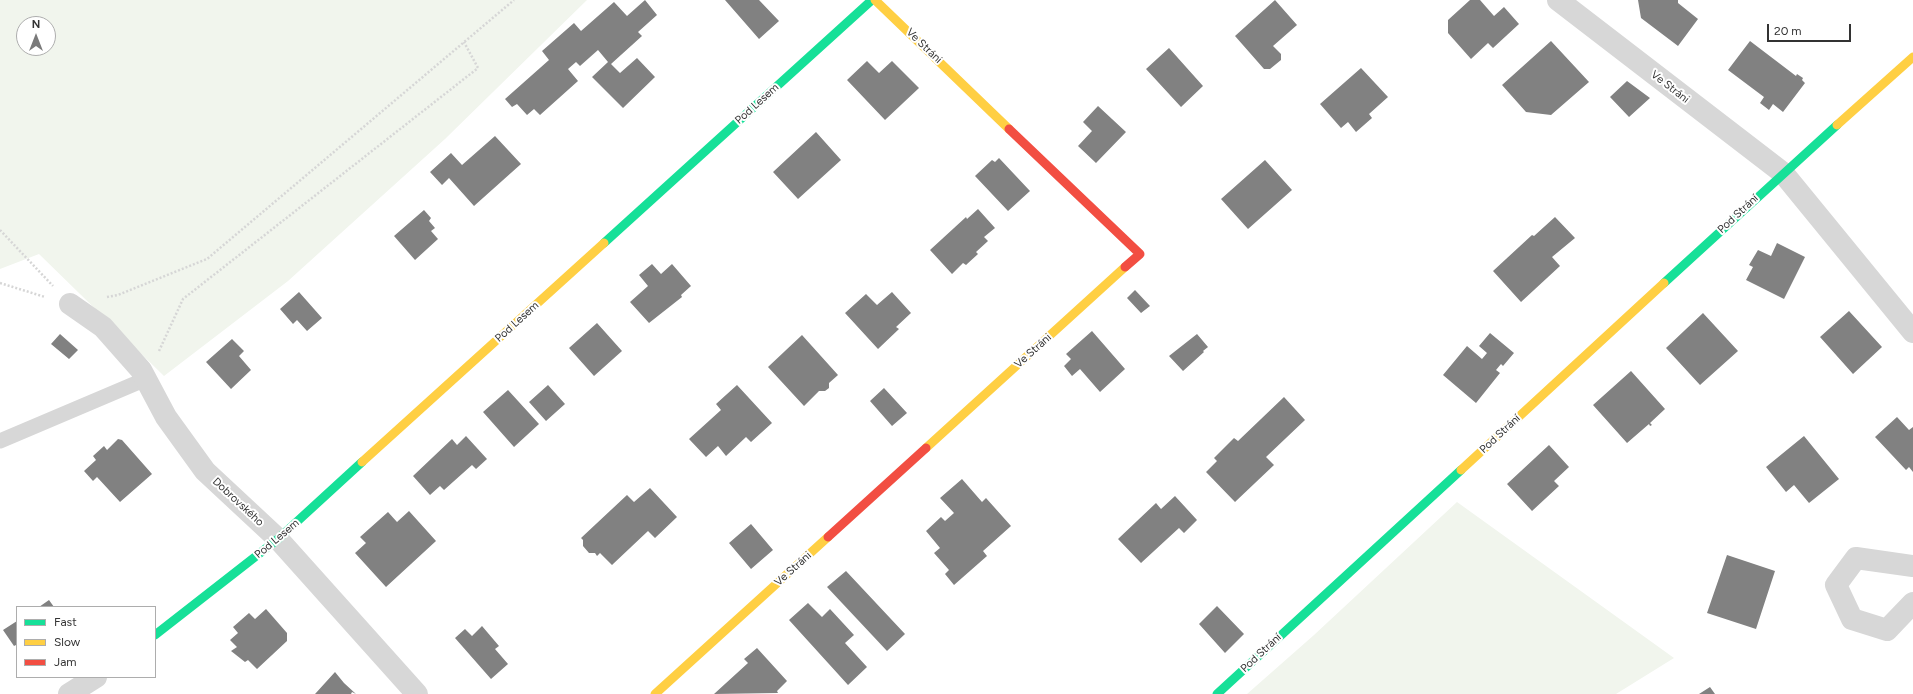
<!DOCTYPE html>
<html>
<head>
<meta charset="utf-8">
<style>
	body { margin:0 }
	#map { position:relative; width:1913px; height:694px; overflow:hidden; background:#fff; font-family:Figtree,sans-serif }
	canvas { display:block }
	.legend { position:absolute; left:16px; top:606px; width:140px; height:72px; box-sizing:border-box; background:#fff; border:1px solid #adadad; margin:0; padding:5px 7px; list-style:none; font-size:12px; color:#333 }
	.legend li { display:flex; align-items:center; gap:8px; height:20px }
	.legend b { width:20px; border:1px solid #adadad }
	.north { position:absolute; left:16px; top:16px; width:40px; height:40px; box-sizing:border-box; background:#fff; border:1px solid #adadad; border-radius:50%; rotate:0deg; font-size:11px; font-weight:700; line-height:16px; text-align:center; color:#333 }
	.north::after { content:''; display:block; margin:auto; width:14px; height:18px; background:#7a7a7a; clip-path:polygon(50% 0,100% 100%,50% 72%,0 100%) }
	.scale { position:absolute; left:1767px; top:24px; width:84px; height:18px; box-sizing:border-box; border:2px solid #333; border-top:0; padding-left:5px; font-size:12px; line-height:14px; white-space:nowrap; color:#333; -webkit-text-stroke:3px #fff; paint-order:stroke }
</style>
</head>
<body>
<div id="map">
<canvas width="1913" height="694"></canvas>
<ul class="legend">
<li><b style="height:5px;background:#16e098"></b>Fast</li>
<li><b style="height:5px;background:#ffcf43"></b>Slow</li>
<li><b style="height:5px;background:#f24e42"></b>Jam</li>
</ul>
<div class="north">N</div>
<div class="scale">20 m</div>
</div>
<script>
const ctx = document.querySelector('canvas').getContext('2d');
ctx.lineJoin = 'round';
function fill(path, color) {
  ctx.fillStyle = color;
  ctx.fill(path, 'evenodd');
}
function poly(rows) {
  const path = new Path2D();
  for (const r of rows) {
    path.moveTo(r[0], r[1]);
    for (let i = 2; i < r.length; i += 2) path.lineTo(r[i], r[i + 1]);
  }
  return path;
}
function stroke(path, color, width, dash) {
  ctx.strokeStyle = color;
  ctx.lineWidth = width;
  ctx.lineCap = dash ? 'butt' : 'round';
  ctx.setLineDash(dash || []);
  ctx.stroke(path);
}
function drawText(font, color, halo, rows, align = 'center') {
  ctx.font = font + ' Figtree,sans-serif';
  ctx.lineWidth = 4;
  ctx.setLineDash([]);
  ctx.textBaseline = 'middle';
  ctx.strokeStyle = halo;
  ctx.fillStyle = color;
  for (const [text, x, y, turn = 0] of rows) {
    ctx.save();
    ctx.translate(x, y);
    ctx.rotate((+turn || 0) * Math.PI / 180);
    ctx.textAlign = isNaN(turn) ? turn : align;
    if (halo) ctx.strokeText(text, 0, 0);
    ctx.fillText(text, 0, 0);
    ctx.restore();
  }
}
fill(poly([
	[0,0,587,0,445,139,288,281,164,376,39,254,0,269],
	[24,24,48,24,48,48,24,48],
	[1457,502,1674,658,1616,694,1247,694,1314,635]
]), '#f1f5ed');
fill(poly([
	[645,0,657,15,638,32,642,36,611,64,620,73,637,58,655,77,623,108,592,77,608,62,598,50,580,66,576,62,568,69,578,81,540,115,534,109,527,115,517,104,512,107,505,99,549,60,542,51,574,23,581,31,614,2,627,16],
	[725,0,759,0,779,21,759,39],
	[1275,0,1297,25,1273,46,1281,54,1281,60,1270,69,1264,69,1235,36],
	[1470,0,1480,0,1494,16,1504,7,1519,24,1493,48,1488,43,1471,59,1448,33,1448,20],
	[1638,0,1678,0,1678,3,1698,19,1678,46,1641,18],
	[1551,41,1589,82,1551,115,1526,112,1502,85],
	[1750,41,1796,76,1797,74,1803,78,1802,80,1805,83,1783,112,1773,104,1769,110,1760,103,1764,97,1728,70],
	[1169,48,1203,86,1181,107,1146,69],
	[867,61,879,73,892,61,919,88,885,120,847,80],
	[1361,68,1388,97,1369,114,1372,118,1356,132,1348,122,1341,128,1320,104],
	[1627,81,1650,98,1629,117,1610,97],
	[1098,106,1126,132,1096,163,1078,146,1092,131,1083,122],
	[816,132,841,160,798,199,773,172],
	[495,136,521,164,474,206,449,178,442,185,430,172,451,153,462,165],
	[999,158,1030,191,1008,211,975,176,992,160,995,162],
	[1265,160,1292,190,1248,229,1221,199],
	[978,209,995,228,984,237,988,241,976,252,978,254,966,265,963,263,952,274,930,250,966,217,967,219],
	[424,210,431,218,429,221,435,228,431,231,438,239,415,260,394,236],
	[1555,217,1575,238,1552,257,1560,266,1521,302,1493,271,1532,235,1534,236],
	[1777,243,1805,257,1784,299,1746,280,1753,267,1749,265,1758,250,1771,256],
	[652,264,661,274,672,264,691,286,681,295,682,297,649,323,630,302,648,286,639,275],
	[1135,290,1150,306,1141,313,1127,298],
	[299,292,322,318,307,331,297,320,293,324,280,309],
	[892,292,911,313,896,327,899,329,878,349,845,313,866,294,877,305],
	[1849,311,1882,347,1853,374,1820,337],
	[1703,313,1738,351,1700,385,1666,348],
	[597,323,622,351,594,376,569,348],
	[1092,331,1125,369,1100,392,1080,369,1072,376,1064,366,1071,359,1066,354],
	[1490,333,1514,353,1503,366,1501,364,1496,370,1500,373,1476,403,1443,375,1467,346,1482,359,1487,353,1479,346],
	[60,334,78,350,69,359,51,344],
	[1197,334,1208,347,1203,351,1204,352,1183,371,1169,356],
	[802,335,838,375,829,383,829,388,825,391,819,391,804,406,768,367],
	[232,339,244,351,239,356,251,370,231,389,206,362],
	[1631,371,1665,409,1650,423,1652,425,1650,426,1649,424,1627,443,1593,405],
	[548,385,565,404,546,421,529,402],
	[737,385,772,423,751,442,746,437,726,456,718,446,706,457,689,439,721,410,716,404],
	[884,388,907,413,892,426,870,401],
	[508,390,539,424,514,447,483,412],
	[1284,397,1305,420,1266,457,1274,465,1235,502,1206,472,1217,461,1214,458,1234,438,1238,441],
	[1897,417,1909,430,1913,427,1913,472,1909,467,1906,470,1875,437],
	[466,436,487,459,476,469,472,465,444,490,440,486,430,495,413,476,452,439,457,445],
	[1804,436,1839,479,1809,503,1794,485,1786,492,1766,467],
	[118,439,122,440,152,474,120,502,97,477,93,481,84,471,96,460,93,456,104,446,107,450],
	[1549,445,1569,467,1554,481,1559,486,1532,511,1507,484],
	[962,479,982,502,986,498,1011,526,983,551,987,556,954,585,945,574,949,570,934,553,940,548,926,531,941,517,945,521,954,513,940,498],
	[650,488,677,517,655,538,648,531,612,565,600,553,597,556,595,553,589,553,583,546,583,540,581,538,627,495,634,502],
	[1175,496,1197,520,1184,533,1179,528,1141,563,1118,539,1156,503,1161,509],
	[409,511,436,541,386,587,355,553,366,543,360,537,388,512,397,522],
	[751,524,773,550,751,569,729,543],
	[1727,555,1775,571,1756,629,1707,613],
	[846,571,905,634,887,651,827,587],
	[49,600,54,607,39,607],
	[808,603,822,617,830,609,854,635,845,643,867,667,848,685,789,620],
	[1217,606,1244,634,1225,653,1199,624],
	[266,609,287,633,287,641,257,669,248,660,245,662,231,651,237,647,230,640,238,633,233,627,249,613,255,619],
	[17,621,17,647,16,645,14,646,3,630],
	[482,626,499,646,495,649,508,664,491,679,455,638,465,629,472,636],
	[757,648,787,681,777,691,778,693,714,694,748,663,744,659],
	[335,672,344,683,356,694,352,692,351,694,315,694],
	[1710,687,1715,694,1699,694]
]), '#818181');
stroke(poly([
	[0,230,53,286],
	[0,283,45,297],
	[107,297,118,295,207,259,514,0],
	[159,351,183,299,478,68,464,42]
]), '#d6d6d6', 2.5, [2, 2]);
stroke(poly([
	[0,441,146,379]
]), '#d7d7d7', 15);
stroke(poly([
	[1558,0,1783,173,1913,332],
	[70,304,103,327,141,370,166,417,205,471,278,539,417,694],
	[1913,566,1856,558,1836,585,1852,619,1887,630,1913,603],
	[69,694,96,677]
]), '#d7d7d7', 22);
stroke(poly([
	[604,243,872,0],
	[1664,283,1837,125],
	[155,635,278,539,362,462],
	[1217,694,1461,470]
]), '#16e098', 9);
stroke(poly([
	[875,0,1009,129],
	[1837,125,1913,57],
	[926,448,1125,267],
	[362,462,604,243],
	[1461,470,1664,283],
	[655,694,828,537]
]), '#ffcf43', 9);
stroke(poly([
	[1009,129,1140,254,1125,267],
	[828,537,926,448]
]), '#f24e42', 9);
drawText('11px', '#333', '#fff', [
	["Ve Stráni",924,46,44],
	["Ve Stráni",1670,87,38],
	["Pod Lesem",757,104,-42],
	["Pod Strání",1738,214,-43],
	["Pod Lesem",517,322,-42],
	["Ve Stráni",1033,351,-42],
	["Pod Strání",1500,434,-43],
	["Dobrovského",238,502,43],
	["Pod Lesem",277,539,-40],
	["Ve Stráni",793,569,-42],
	["Pod Strání",1261,653,-43]
]);
</script>
</body>
</html>
